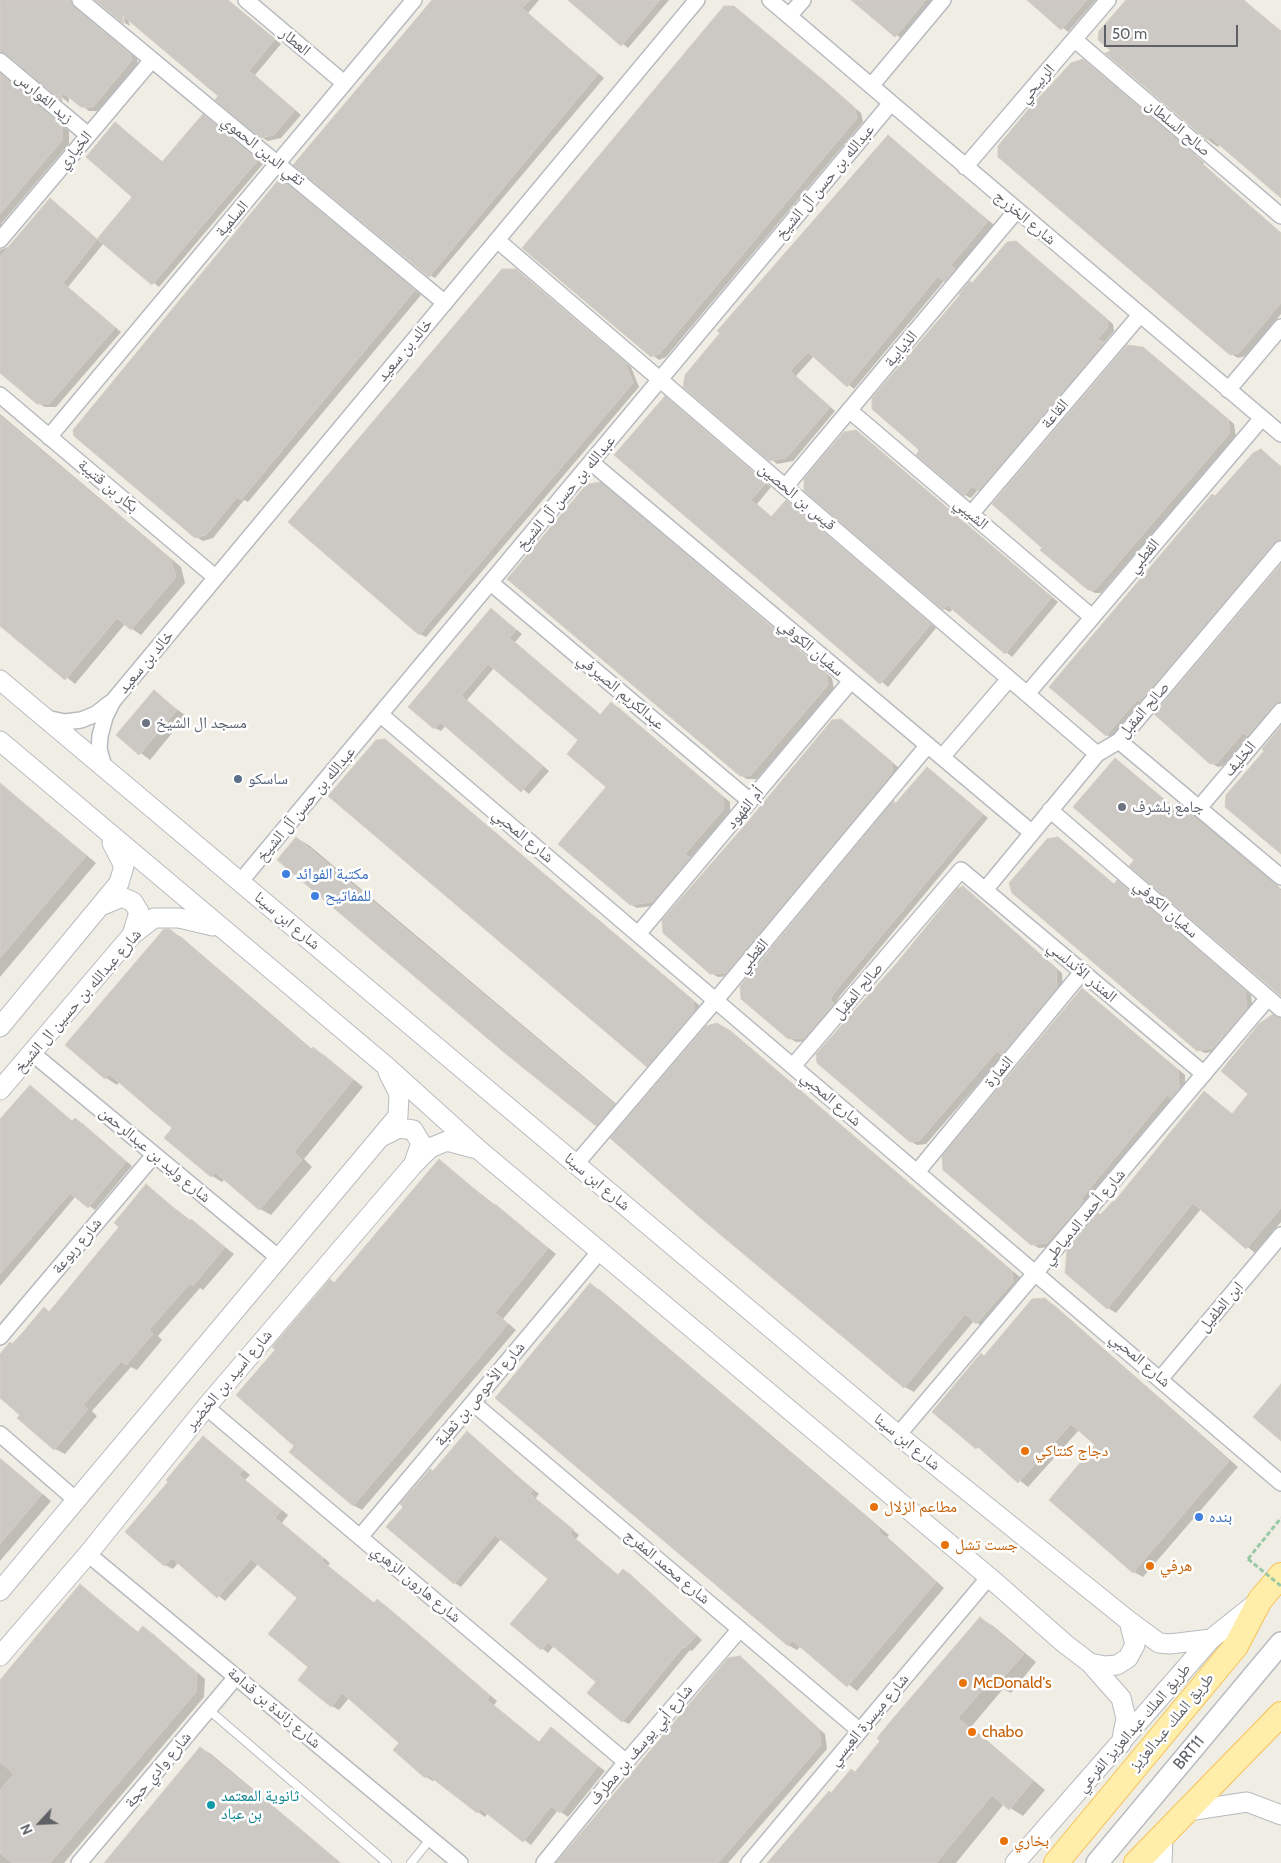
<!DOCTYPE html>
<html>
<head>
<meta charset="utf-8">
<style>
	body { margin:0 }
	#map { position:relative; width:1281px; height:1863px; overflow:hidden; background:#f0ede5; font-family:Cabin,sans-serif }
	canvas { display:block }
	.north { position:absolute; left:15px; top:1798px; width:50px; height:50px; -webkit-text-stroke:4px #fff; paint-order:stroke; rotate:245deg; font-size:14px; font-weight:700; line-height:20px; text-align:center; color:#5d6166 }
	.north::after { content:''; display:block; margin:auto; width:18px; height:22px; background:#5d6166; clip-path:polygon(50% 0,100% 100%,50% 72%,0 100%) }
	.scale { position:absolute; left:1104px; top:25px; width:134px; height:22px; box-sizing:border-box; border:2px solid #5d6166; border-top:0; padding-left:6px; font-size:15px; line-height:18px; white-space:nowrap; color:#5d6166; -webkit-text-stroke:4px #fff; paint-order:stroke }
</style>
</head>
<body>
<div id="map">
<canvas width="1281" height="1863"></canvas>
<div class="north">N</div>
<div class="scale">50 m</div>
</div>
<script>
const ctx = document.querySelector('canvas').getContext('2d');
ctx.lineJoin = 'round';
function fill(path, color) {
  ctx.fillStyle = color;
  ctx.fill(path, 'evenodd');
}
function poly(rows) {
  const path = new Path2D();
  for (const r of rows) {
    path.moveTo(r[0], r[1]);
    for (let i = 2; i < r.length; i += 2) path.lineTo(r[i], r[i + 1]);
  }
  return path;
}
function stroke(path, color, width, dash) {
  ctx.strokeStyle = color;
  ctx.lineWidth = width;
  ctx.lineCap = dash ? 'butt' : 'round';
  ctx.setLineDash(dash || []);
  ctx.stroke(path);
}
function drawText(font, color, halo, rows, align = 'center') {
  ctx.font = font + ' Cabin,"Noto Naskh Arabic",sans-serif';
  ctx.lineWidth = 5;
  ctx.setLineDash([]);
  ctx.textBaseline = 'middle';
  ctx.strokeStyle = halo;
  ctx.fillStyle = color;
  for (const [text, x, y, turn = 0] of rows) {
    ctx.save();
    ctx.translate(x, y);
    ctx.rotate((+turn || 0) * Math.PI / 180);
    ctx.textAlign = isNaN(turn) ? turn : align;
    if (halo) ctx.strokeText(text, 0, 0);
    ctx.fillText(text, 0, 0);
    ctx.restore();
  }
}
fill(poly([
	[0,0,78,0,77,3,80,12,137,59,138,64,100,111,89,111,69,95,69,103,11,56,5,55,0,58],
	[95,0,228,0,281,44,255,75,301,115,281,138,268,141,261,137,220,96,128,19,130,26,125,23,122,9],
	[433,0,539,0,528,13,604,78,435,278,429,275],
	[570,0,669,0,628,48],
	[852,0,934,0,903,40],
	[1030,0,1096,0,1068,32],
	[1128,0,1244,0,1281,31,1281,196,1220,144,1218,147,1212,143,1107,54,1113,52],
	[734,7,861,113,863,122,666,357,659,360,613,325,523,248],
	[1083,61,1204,163,1203,164,1281,233,1281,314,1246,356,1238,358,1231,354],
	[0,72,69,131,69,144,1,224,7,229,0,237],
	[209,119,263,164,159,287,104,243,68,287,121,332,56,407,45,407,38,403,0,372,0,250,8,247,50,200,98,240,134,197,116,124,163,162],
	[888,136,994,225,956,270,961,273,952,284,945,280,854,389,814,356,796,376,835,411,793,461,777,464,685,387],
	[280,180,421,295,248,502,244,500,213,538,203,541,196,537],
	[1016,242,1113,324,1114,331,1104,343,1110,346,985,494,978,490,971,498,965,495,921,450,962,295],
	[516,270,631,367,639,387,426,637,420,634],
	[1150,353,1234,424,1236,437,1101,593,1095,593,1088,589],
	[671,402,771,487,757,504,772,517,786,501,792,505,936,628,888,687,616,455],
	[0,414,181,567,185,583,141,635,125,624,75,684,0,623],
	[856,431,1058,602,1012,657,953,609,950,612,944,609],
	[1261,451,1281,466,1281,546,1113,739,1107,735,1216,497],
	[607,488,832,678,834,689,757,779,747,779,740,775],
	[1281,565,1281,708,1254,739,1249,736,1223,766,1218,767,1211,763],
	[491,609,522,634,515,642,601,715,611,704,618,707,730,802,730,813,690,858,695,862,659,905,637,908,630,904,607,787,580,740,494,668,467,700,549,771,529,794,446,725,441,731,435,728],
	[154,692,186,716,150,760,117,735],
	[840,720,898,767,898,777,733,976,718,977,711,973],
	[385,740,699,1005,700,1016,654,1069,648,1065],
	[1115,759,1178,811,1181,807,1190,812,1281,889,1281,994,1136,860],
	[927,768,988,818,840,996,835,1004,840,1008,811,1041,796,1042,789,1038,741,987,894,802,898,804],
	[0,783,96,863,0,977],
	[297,838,310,846,627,1113,610,1133,597,1125],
	[1058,838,1115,885,1117,882,1124,885,1251,995,1253,1012,1220,1051,1205,1053,1198,1050],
	[963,888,1062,973,1063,991,1009,1057,1004,1054,926,1144,917,1145,910,1141],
	[169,930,181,937,313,1050,324,1055,363,1087,304,1159,312,1167,271,1215,260,1209,225,1179,222,1182,212,1176,173,1128,119,1082,117,1085,106,1078,66,1045],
	[1082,989,1185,1075,1185,1093,1052,1247,1039,1248,1032,1244],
	[1281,1019,1281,1222,1255,1253,1201,1209,1116,1313,1108,1308,1101,1216,1115,1203,1205,1093,1233,1114,1250,1094],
	[721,1025,731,1031,1021,1278,1022,1287,986,1329,974,1321,914,1392,905,1387,706,1028],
	[30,1086,73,1122,75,1119,82,1123,132,1166,95,1210,76,1196,0,1286,0,1122],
	[440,1161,556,1254,503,1319,516,1330,362,1510,353,1505,296,1445,335,1283],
	[146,1186,234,1254,203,1290,200,1288,158,1336,162,1340,137,1370,131,1367,92,1411,97,1416,65,1454,55,1449,0,1397,0,1357,44,1309,51,1312,121,1227],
	[591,1285,600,1290,889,1535,887,1537,944,1588,857,1691,801,1646,797,1650,788,1645],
	[1045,1300,1054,1305,1238,1467,1143,1577,1134,1572,1097,1445,1079,1430,1028,1487,933,1411],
	[467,1433,539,1494,535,1499,579,1535,576,1539,619,1576,624,1570,630,1574,702,1640,692,1651,690,1650,629,1724,623,1721,598,1682,554,1646,548,1653,512,1624,550,1579,501,1539,461,1587,455,1583,434,1472],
	[204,1437,250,1475,245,1480,288,1515,282,1523,330,1563,328,1566,375,1604,377,1601,385,1605,418,1633,497,1701,494,1705,540,1743,551,1729,605,1771,568,1817,558,1810,531,1845,488,1813,485,1817,478,1812,435,1779,433,1781,426,1777,401,1743,349,1698,339,1710,332,1706,310,1667,299,1598,258,1564,225,1601,179,1562,173,1569,165,1565,127,1531,170,1482],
	[0,1458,51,1501,0,1561],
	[81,1585,139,1633,143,1628,152,1633,205,1679,204,1697,64,1863,0,1863,0,1681],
	[980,1618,993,1626,1036,1662,1011,1693,1003,1689,971,1727,1045,1790,1023,1816,1004,1804,956,1863,769,1863,832,1795,856,1773],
	[739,1657,825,1734,827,1749,728,1863,557,1863],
	[201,1748,211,1754,341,1863,105,1863]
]), '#0003');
const building = poly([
	[0,0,71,0,74,7,130,54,132,60,93,107,81,107,62,92,62,101,6,54,0,52,0,0],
	[95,0,228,0,275,39,249,71,295,110,274,135,260,138,215,100,218,96,122,15,124,24,95,0],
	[432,0,530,0,522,8,598,74,429,277,293,165,432,0],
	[568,0,660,0,621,46,568,0],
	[851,0,926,0,895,37,851,0],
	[1027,0,1087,0,1061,30,1027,0],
	[1126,0,1242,0,1281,31,1281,198,1210,137,1207,140,1105,53,1111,51,1098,40,1099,31,1126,0],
	[724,6,734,6,829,85,855,108,857,118,660,353,651,357,522,248,724,6],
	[1083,59,1195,154,1193,156,1281,233,1281,303,1239,353,1230,355,998,157,998,146,1032,105,1071,63,1083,59],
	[0,73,62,126,62,140,0,214,0,73],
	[203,114,258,160,152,285,97,239,132,197,86,157,115,122,162,162,203,114],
	[888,135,988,221,951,265,955,269,945,282,938,276,847,387,808,352,790,371,830,407,786,458,769,461,683,387,685,375,720,333,717,331,888,135],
	[280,178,415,290,241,500,237,497,206,535,195,538,74,436,73,430,280,178],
	[50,198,97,239,63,283,115,328,49,404,37,404,0,373,0,257,50,198],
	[1016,241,1107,319,1108,327,1097,340,1105,342,978,491,972,486,964,496,916,455,919,450,872,409,872,398,960,295,959,294,970,281,972,283,1007,242,1016,241],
	[502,269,516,269,625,362,633,383,419,635,288,522,502,269],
	[1127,345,1143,347,1228,419,1230,433,1095,590,1088,590,1040,550,1042,548,992,504,1127,345],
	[665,396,766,483,751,500,771,517,786,500,931,624,880,684,614,455,665,396],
	[0,416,171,560,176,577,131,630,117,618,65,680,0,626,0,416],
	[856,430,1052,597,1005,654,947,605,943,610,804,491,804,479,825,454,844,432,856,430],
	[1261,449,1281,467,1281,540,1274,543,1140,702,1137,700,1106,736,1049,687,1212,494,1215,496,1253,453,1261,449],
	[601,482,826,673,828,685,750,776,740,776,507,579,587,484,601,482],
	[1281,564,1281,702,1274,705,1247,736,1243,733,1217,763,1210,764,1154,714,1281,564],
	[491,608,516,630,509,638,600,715,611,702,723,797,724,809,685,854,690,858,652,902,630,905,558,844,606,787,567,754,578,740,488,664,461,696,543,766,521,792,440,722,434,729,408,707,491,608],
	[154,690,177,710,139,755,116,735,154,690],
	[841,719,892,762,892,773,726,973,710,974,663,933,662,920,745,825,832,720,841,719],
	[1281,726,1281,854,1225,807,1226,795,1264,751,1262,749,1281,726],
	[385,739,693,1000,694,1012,647,1067,328,796,376,740,385,739],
	[1115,758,1177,810,1181,806,1281,891,1281,996,1129,866,1134,860,1073,807,1115,758],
	[927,767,983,814,834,993,830,999,834,1003,804,1038,788,1039,741,999,740,986,894,800,894,805,927,767],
	[0,783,86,856,0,958,0,783],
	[296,837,614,1104,596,1126,506,1054,277,860,296,837],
	[1058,837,1114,884,1117,880,1245,990,1247,1009,1213,1048,1197,1051,1012,893,1009,883,1047,839,1058,837],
	[963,886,1056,968,1057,988,1002,1055,997,1051,919,1141,910,1142,817,1063,816,1054,896,964,957,889,963,886],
	[164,929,170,929,311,1050,313,1047,353,1080,294,1152,302,1160,259,1210,215,1172,211,1177,164,1138,172,1128,109,1074,105,1079,65,1045,164,929],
	[1082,988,1178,1070,1179,1089,1171,1098,1167,1095,1081,1199,1084,1201,1047,1243,1031,1245,943,1170,942,1156,1082,988],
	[1273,1014,1281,1018,1281,1208,1246,1249,1193,1203,1107,1309,1065,1273,1067,1250,1098,1213,1100,1215,1113,1201,1114,1202,1204,1091,1232,1114,1248,1094,1221,1071,1259,1024,1273,1014],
	[717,1023,735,1035,1012,1271,1013,1282,976,1324,965,1314,904,1388,703,1220,610,1138,706,1026,717,1023],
	[30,1085,72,1121,75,1118,126,1162,88,1208,70,1193,0,1274,0,1119,30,1085],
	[439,1159,494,1206,495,1204,548,1248,495,1313,508,1324,353,1506,289,1452,294,1446,236,1395,275,1350,272,1347,330,1279,334,1283,439,1159],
	[146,1184,189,1221,191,1219,225,1247,193,1286,190,1283,149,1330,153,1334,126,1365,121,1361,83,1405,88,1409,54,1450,17,1418,20,1415,0,1398,0,1354,10,1342,13,1344,44,1307,49,1312,119,1227,114,1223,146,1184],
	[590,1283,880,1529,878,1531,936,1582,847,1687,792,1640,788,1646,495,1398,590,1283],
	[1045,1298,1229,1461,1133,1573,1049,1500,1095,1445,1071,1424,1018,1483,978,1447,976,1449,932,1412,981,1353,984,1356,1032,1299,1045,1298],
	[1281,1384,1281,1441,1253,1417,1281,1384],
	[467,1431,533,1490,530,1494,574,1530,570,1534,618,1575,623,1569,696,1636,685,1648,683,1647,622,1722,587,1693,596,1682,548,1642,541,1650,510,1624,548,1579,495,1535,454,1584,386,1527,403,1507,400,1504,430,1469,433,1471,467,1431],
	[203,1436,243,1470,239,1475,281,1510,275,1518,323,1558,322,1561,374,1603,377,1599,410,1627,490,1696,487,1700,539,1742,551,1727,598,1766,560,1813,551,1806,523,1842,481,1809,477,1813,428,1775,425,1778,393,1750,399,1743,342,1693,331,1707,298,1680,308,1667,268,1634,297,1598,251,1559,217,1598,172,1558,164,1566,125,1532,168,1482,166,1480,203,1436],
	[0,1459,42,1494,0,1544,0,1459],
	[80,1584,137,1633,143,1626,197,1673,196,1692,50,1863,12,1863,0,1853,0,1790,14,1774,0,1762,0,1680,80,1584],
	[980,1617,1024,1654,996,1686,990,1681,958,1718,1033,1781,1009,1810,992,1795,936,1863,767,1863,829,1791,831,1793,851,1769,855,1772,880,1741,877,1738,890,1722,980,1617],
	[740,1656,819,1729,821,1745,718,1863,556,1863,728,1658,740,1656],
	[200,1747,340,1863,104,1863,200,1747]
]);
fill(building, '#ccc9c4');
stroke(building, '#d5cec3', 1);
const service = poly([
	[209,1710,387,1863],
	[411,1863,431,1838]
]);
const minor = poly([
	[80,0,445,303],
	[246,0,344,83],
	[770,0,1281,434],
	[789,16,803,0],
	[1075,40,1281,216],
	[0,61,88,135],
	[871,86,943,0],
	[965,167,1108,0],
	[0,240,152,60],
	[497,240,1097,754],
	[1228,390,1281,327],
	[0,395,215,577],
	[849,410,1092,617],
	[49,437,414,0],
	[592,463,1031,832],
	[785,487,1016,211],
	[971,514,1140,315],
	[491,583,750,801],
	[1027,694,1262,418],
	[381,715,1281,1483],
	[46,718,65,722,81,720,96,714,110,703],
	[1119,741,1281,877],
	[942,757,1009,679],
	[104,767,99,749,100,736,105,717,113,701,697,0],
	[1199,808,1281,711],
	[1050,810,1281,1009],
	[240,882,891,103],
	[985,890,1097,754,1119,741,1281,549],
	[638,934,851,681],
	[32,1053,279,1258],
	[793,1066,961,870,1204,1074],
	[576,1164,715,1001,928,745],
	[917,1172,1082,972],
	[0,1337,154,1155],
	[1161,1378,1281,1235],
	[473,1403,860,1731],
	[206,1407,626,1762],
	[0,1434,76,1500],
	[898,1435,1268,998],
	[360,1537,600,1251],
	[88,1554,460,1863],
	[79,1863,236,1677],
	[544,1863,626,1762,740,1629],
	[749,1863,989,1577]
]);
const tertiary = poly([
	[0,680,898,1435,1129,1621,1159,1643,1170,1644,1211,1639],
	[0,741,386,1066,479,1150,989,1577,1064,1643,1090,1663,1121,1698,1126,1718,1121,1744],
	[103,905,122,897,133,902,139,912,132,935],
	[0,1027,119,883,124,866,112,843],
	[0,1090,132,935,154,918,179,918,213,926],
	[383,1136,399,1128,413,1130,421,1143,414,1163],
	[0,1591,398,1116,399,1094,388,1072],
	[0,1656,88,1554,206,1407,413,1165,430,1148,447,1141,473,1148],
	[1090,1663,1105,1666,1117,1665,1128,1658,1135,1645,1129,1621],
	[1188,1811,1247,1802,1281,1815],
	[1015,1863,1211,1639,1255,1604],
	[1162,1863,1163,1836]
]);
const secondary = poly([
	[1097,1863,1281,1643]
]);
const primary = poly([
	[1056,1863,1236,1646,1260,1600,1281,1575],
	[1136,1863,1281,1714]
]);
stroke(service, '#b7bbbf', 10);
stroke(minor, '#b7bbbf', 18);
stroke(tertiary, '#b7bbbf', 21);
stroke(secondary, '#b8bcc1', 24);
stroke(primary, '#f6c258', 26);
stroke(poly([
	[1248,1559,1281,1518]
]), '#99c9a5', 3, [5, 2.5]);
stroke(service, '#fff', 8);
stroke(minor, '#fff', 15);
stroke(tertiary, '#fff', 19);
stroke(secondary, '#fff', 21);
stroke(primary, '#ffedaa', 24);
stroke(poly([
	[1248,1559,1281,1586]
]), '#99c9a5', 3, [5, 2.5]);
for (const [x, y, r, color] of [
	[146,723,5,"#6b7280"],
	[238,779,5,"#5c6f8a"],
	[1122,807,5,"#6b7280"],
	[286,874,5,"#3f7fe0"],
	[315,896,5,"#3f7fe0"],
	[1025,1451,5,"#e8710a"],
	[874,1507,5,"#e8710a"],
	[1199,1517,5,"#3f7fe0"],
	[945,1545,5,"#e8710a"],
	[1150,1566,5,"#e8710a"],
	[963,1683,5,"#e8710a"],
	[972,1732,5,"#e8710a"],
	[211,1805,5,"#0f9aa8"],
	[1004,1841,5,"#e8710a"]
]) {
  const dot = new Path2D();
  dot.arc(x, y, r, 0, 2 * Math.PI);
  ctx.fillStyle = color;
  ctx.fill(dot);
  stroke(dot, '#fff', 2);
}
drawText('16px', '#5d6166', '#fff', [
	["العطار",295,42,40],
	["الربيحي",1037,84,-49],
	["زيد الفوارس",44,98,40],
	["صالح السلطان",1178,128,40],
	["الخياري",75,150,-50],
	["تقي الدين الحموي",263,151,39],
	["عبدالله بن حسن آل الشيخ",825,182,-50],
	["شارع الخزرج",1025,218,40],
	["السلمية",232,219,-50],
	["الذيابية",901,349,-50],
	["خالد بن سعيد",405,350,-50],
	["القاعة",1055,414,-50],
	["بكار بن قتيبة",108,486,40],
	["عبدالله بن حسن آل الشيخ",566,493,-50],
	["قيس بن الحصين",797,497,40],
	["الشيبي",971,514,40],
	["القطبي",1144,556,-50],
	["سفيان الكوفي",811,648,40],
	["خالد بن سعيد",146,662,-50],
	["عبدالكريم الصيرفي",621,692,40],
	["صالح المقبل",1144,710,-49],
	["الخليف",1240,759,-50],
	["عبدالله بن حسن آل الشيخ",306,804,-50],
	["أم الفهود",745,808,-50],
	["شارع المحبي",523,836,40],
	["سفيان الكوفي",1166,909,41],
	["شارع ابن سينا",287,921,40],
	["القطبي",753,956,-50],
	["المنذر الأندلسي",1082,972,40],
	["صالح المقبل",858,991,-50],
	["شارع عبدالله بن حسين ال الشيخ",78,1001,-49],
	["النمارة",999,1072,-50],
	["شارع المحبي",831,1099,41],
	["شارع وليد بن عبدالرحمن",155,1155,40],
	["شارع ابن سينا",597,1182,40],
	["شارع أحمد الدمياطي",1084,1217,-50],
	["شارع ربوعة",77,1246,-50],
	["ابن الطفيل",1221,1307,-50],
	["شارع المحبي",1140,1360,41],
	["شارع أسيد بن الخضير",229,1380,-50],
	["شارع الأحوص بن ثعلبة",480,1394,-50],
	["شارع ابن سينا",907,1442,39],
	["شارع محمد المفرج",667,1567,40],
	["شارع هارون الزهري",416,1584,40],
	["شارع زائدة بن قدامة",274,1708,40],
	["شارع ميسرة العبسي",869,1720,-50],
	["طريق الملك عبدالعزيز",1172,1722,-50],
	["طريق الملك عبدالعزيز الفرعي",1134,1728,-49],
	["شارع أبي يوسف بن مطرف",641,1745,-50],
	["BRT11",1189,1753,-50],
	["شارع وادي حجة",158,1770,-50]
]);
drawText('16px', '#5b616d', '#fff', [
	["مسجد ال الشيخ",156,723],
	["جامع بلشرف",1132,807]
], 'left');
drawText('16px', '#4e5e75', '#fff', [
	["ساسكو",248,779]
], 'left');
drawText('16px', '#366cbe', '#fff', [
	["مكتبة الفوائد",296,874],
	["للمفاتيح",325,896],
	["بنده",1209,1517]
], 'left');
drawText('16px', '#c56008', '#fff', [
	["دجاج كنتاكي",1035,1451],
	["مطاعم الزلال",884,1507],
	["جست تشل",955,1545],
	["هرفي",1160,1566],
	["McDonald's",973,1683],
	["chabo",982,1732],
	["بخاري",1014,1841]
], 'left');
drawText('16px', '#0d838f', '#fff', [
	["ثانوية المعتمد",221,1796],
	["بن عباد",221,1814]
], 'left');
</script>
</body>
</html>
